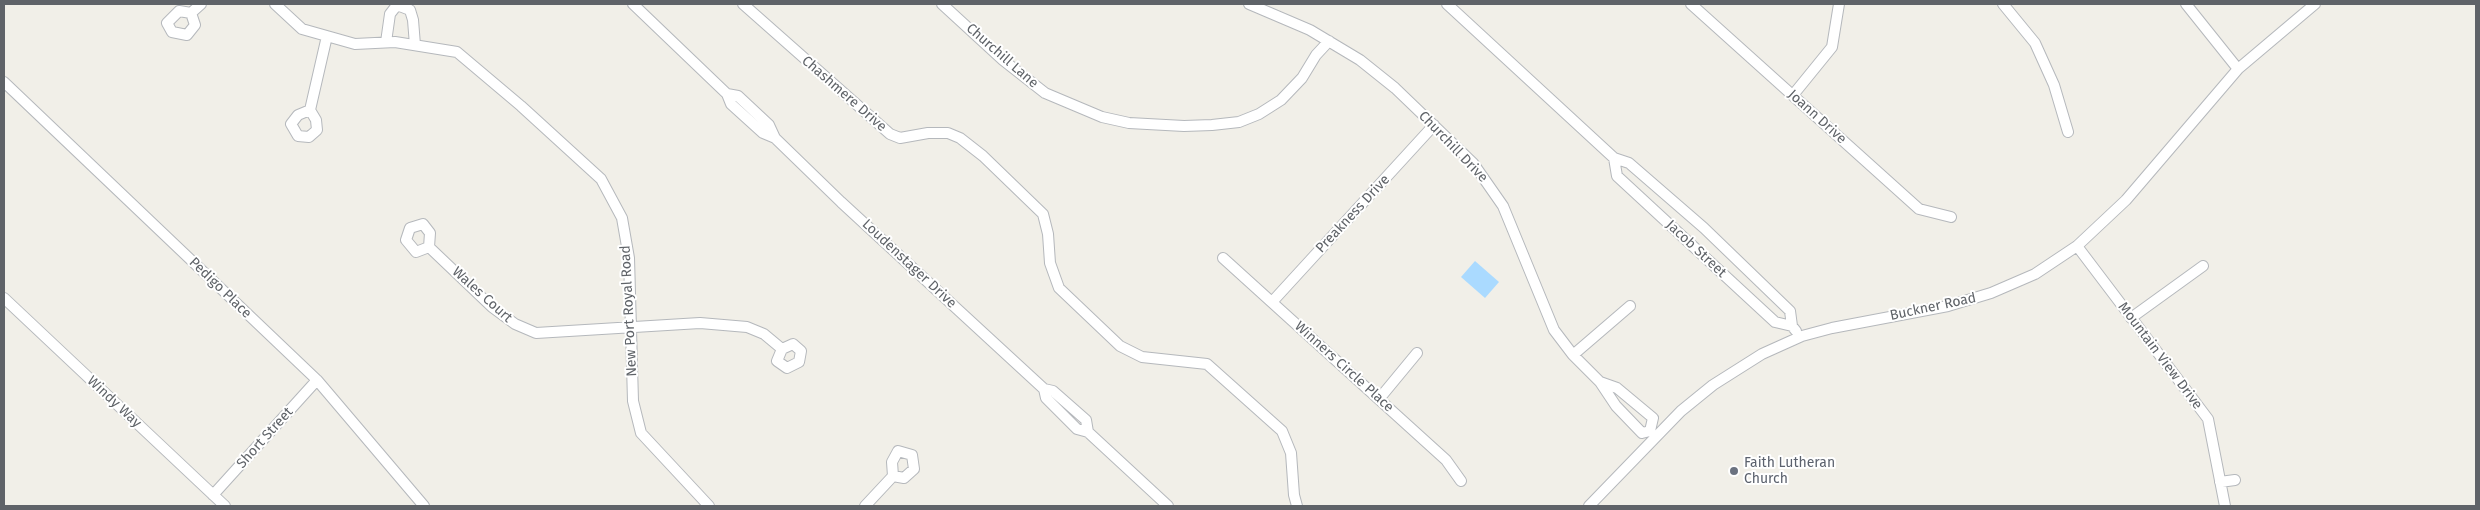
<!DOCTYPE html>
<html>
<head>
<meta charset="utf-8">
<style>
	body { margin:0 }
	#map { position:relative; width:2480px; height:510px; overflow:hidden; background:#f1efe8; font-family:"Fira Sans",sans-serif }
	canvas { display:block }
	.frame { position:absolute; inset:0; border:5px solid #5f6368; pointer-events:none }
</style>
</head>
<body>
<div id="map">
<canvas width="2480" height="510"></canvas>
<div class="frame"></div>
</div>
<script>
const ctx = document.querySelector('canvas').getContext('2d');
ctx.lineJoin = 'round';
function fill(path, color) {
  ctx.fillStyle = color;
  ctx.fill(path, 'evenodd');
}
function poly(rows) {
  const path = new Path2D();
  for (const r of rows) {
    path.moveTo(r[0], r[1]);
    for (let i = 2; i < r.length; i += 2) path.lineTo(r[i], r[i + 1]);
  }
  return path;
}
function stroke(path, color, width, dash) {
  ctx.strokeStyle = color;
  ctx.lineWidth = width;
  ctx.lineCap = dash ? 'butt' : 'round';
  ctx.setLineDash(dash || []);
  ctx.stroke(path);
}
function drawText(font, color, halo, rows, align = 'center') {
  ctx.font = font + ' "Fira Sans",sans-serif';
  ctx.lineWidth = 4;
  ctx.setLineDash([]);
  ctx.textBaseline = 'middle';
  ctx.strokeStyle = halo;
  ctx.fillStyle = color;
  for (const [text, x, y, turn = 0] of rows) {
    ctx.save();
    ctx.translate(x, y);
    ctx.rotate((+turn || 0) * Math.PI / 180);
    ctx.textAlign = isNaN(turn) ? turn : align;
    if (halo) ctx.strokeText(text, 0, 0);
    ctx.fillText(text, 0, 0);
    ctx.restore();
  }
}
fill(poly([
	[1475,261,1499,282,1485,298,1461,277]
]), '#aadaff');
const minor = poly([
	[275,4,302,29,355,44,395,42,457,52,521,106,601,179,622,218,629,258,633,401,641,433,709,506],
	[633,4,727,94,731,104,763,133,775,138],
	[743,4,890,134,900,138,928,133,948,133,960,138,983,156,1043,214,1048,234,1050,263,1059,288,1120,346,1142,357,1207,364,1282,431,1291,453,1294,495,1297,506],
	[942,4,1003,60,1045,93,1102,117,1129,123,1184,126,1212,125,1239,122,1259,114,1281,100,1302,78,1316,55,1329,41],
	[1249,4,1310,30,1360,60,1395,88,1473,163,1503,206,1554,330,1573,355,1600,382],
	[1447,4,1614,158,1629,163,1704,228,1790,311,1792,326],
	[1691,4,1919,209,1951,217],
	[2003,4,2035,43,2054,85,2068,132],
	[2186,4,2238,69],
	[179,11,191,13,195,25,187,35,172,32,167,23,179,11],
	[191,13,201,4],
	[386,42,390,14,397,5,410,10,413,20,415,45],
	[4,82,317,380,424,506],
	[727,94,738,96,769,125,775,138,841,202,1044,389,1053,391,1086,420,1088,432],
	[1793,95,1832,47,1839,4],
	[310,110,316,120,317,130,309,137,298,136,291,124,298,115,310,110,327,36],
	[1614,158,1617,176,1775,322,1792,326,1796,331],
	[2077,246,2208,419,2225,506],
	[429,247,430,233,423,224,410,228,406,240,416,252,429,247,492,307,515,324,536,333,700,323,747,327,764,334,782,349,777,361,787,368,799,362,801,351,793,344,782,349],
	[1223,258,1446,460,1461,481],
	[4,298,225,506],
	[1272,302,1434,125],
	[2131,318,2203,266],
	[1573,355,1630,306],
	[1600,382,1617,388,1653,418,1650,431,1642,433,1616,406,1600,382],
	[1044,389,1046,398,1077,429,1088,432,1168,506],
	[1379,399,1417,353],
	[2220,482,2235,480],
	[213,495,317,380],
	[865,506,893,476,892,462,898,451,912,455,914,469,904,478,893,476],
	[1589,506,1681,411,1713,385,1762,354,1802,336,1832,328,1948,306,1991,293,2035,274,2077,246,2126,200,2238,69,2315,4]
]);
stroke(minor, '#b5b8bc', 12);
stroke(minor, '#fff', 10);
for (const [x, y, r, color] of [
	[1734,471,5,"#6b7280"]
]) {
  const dot = new Path2D();
  dot.arc(x, y, r, 0, 2 * Math.PI);
  ctx.fillStyle = color;
  ctx.fill(dot);
  stroke(dot, '#fff', 2);
}
drawText('14px', '#5f6368', '#fff', [
	["Churchill Lane",1002,56,41],
	["Chashmere Drive",844,94,41],
	["Joann Drive",1817,117,42],
	["Churchill Drive",1453,147,46],
	["Preakness Drive",1353,214,-47],
	["Jacob Street",1696,249,43],
	["Loudenstager Drive",909,264,43],
	["Pedigo Place",220,288,44],
	["Wales Court",482,295,42],
	["Buckner Road",1933,307,-12],
	["New Port Royal Road",629,311,-93],
	["Mountain View Drive",2160,356,53],
	["Winners Circle Place",1344,367,42],
	["Windy Way",114,402,43],
	["Short Street",265,438,-48]
]);
drawText('14px', '#5b616d', '#fff', [
	["Faith Lutheran",1744,463],
	["Church",1744,479]
], 'left');
</script>
</body>
</html>
